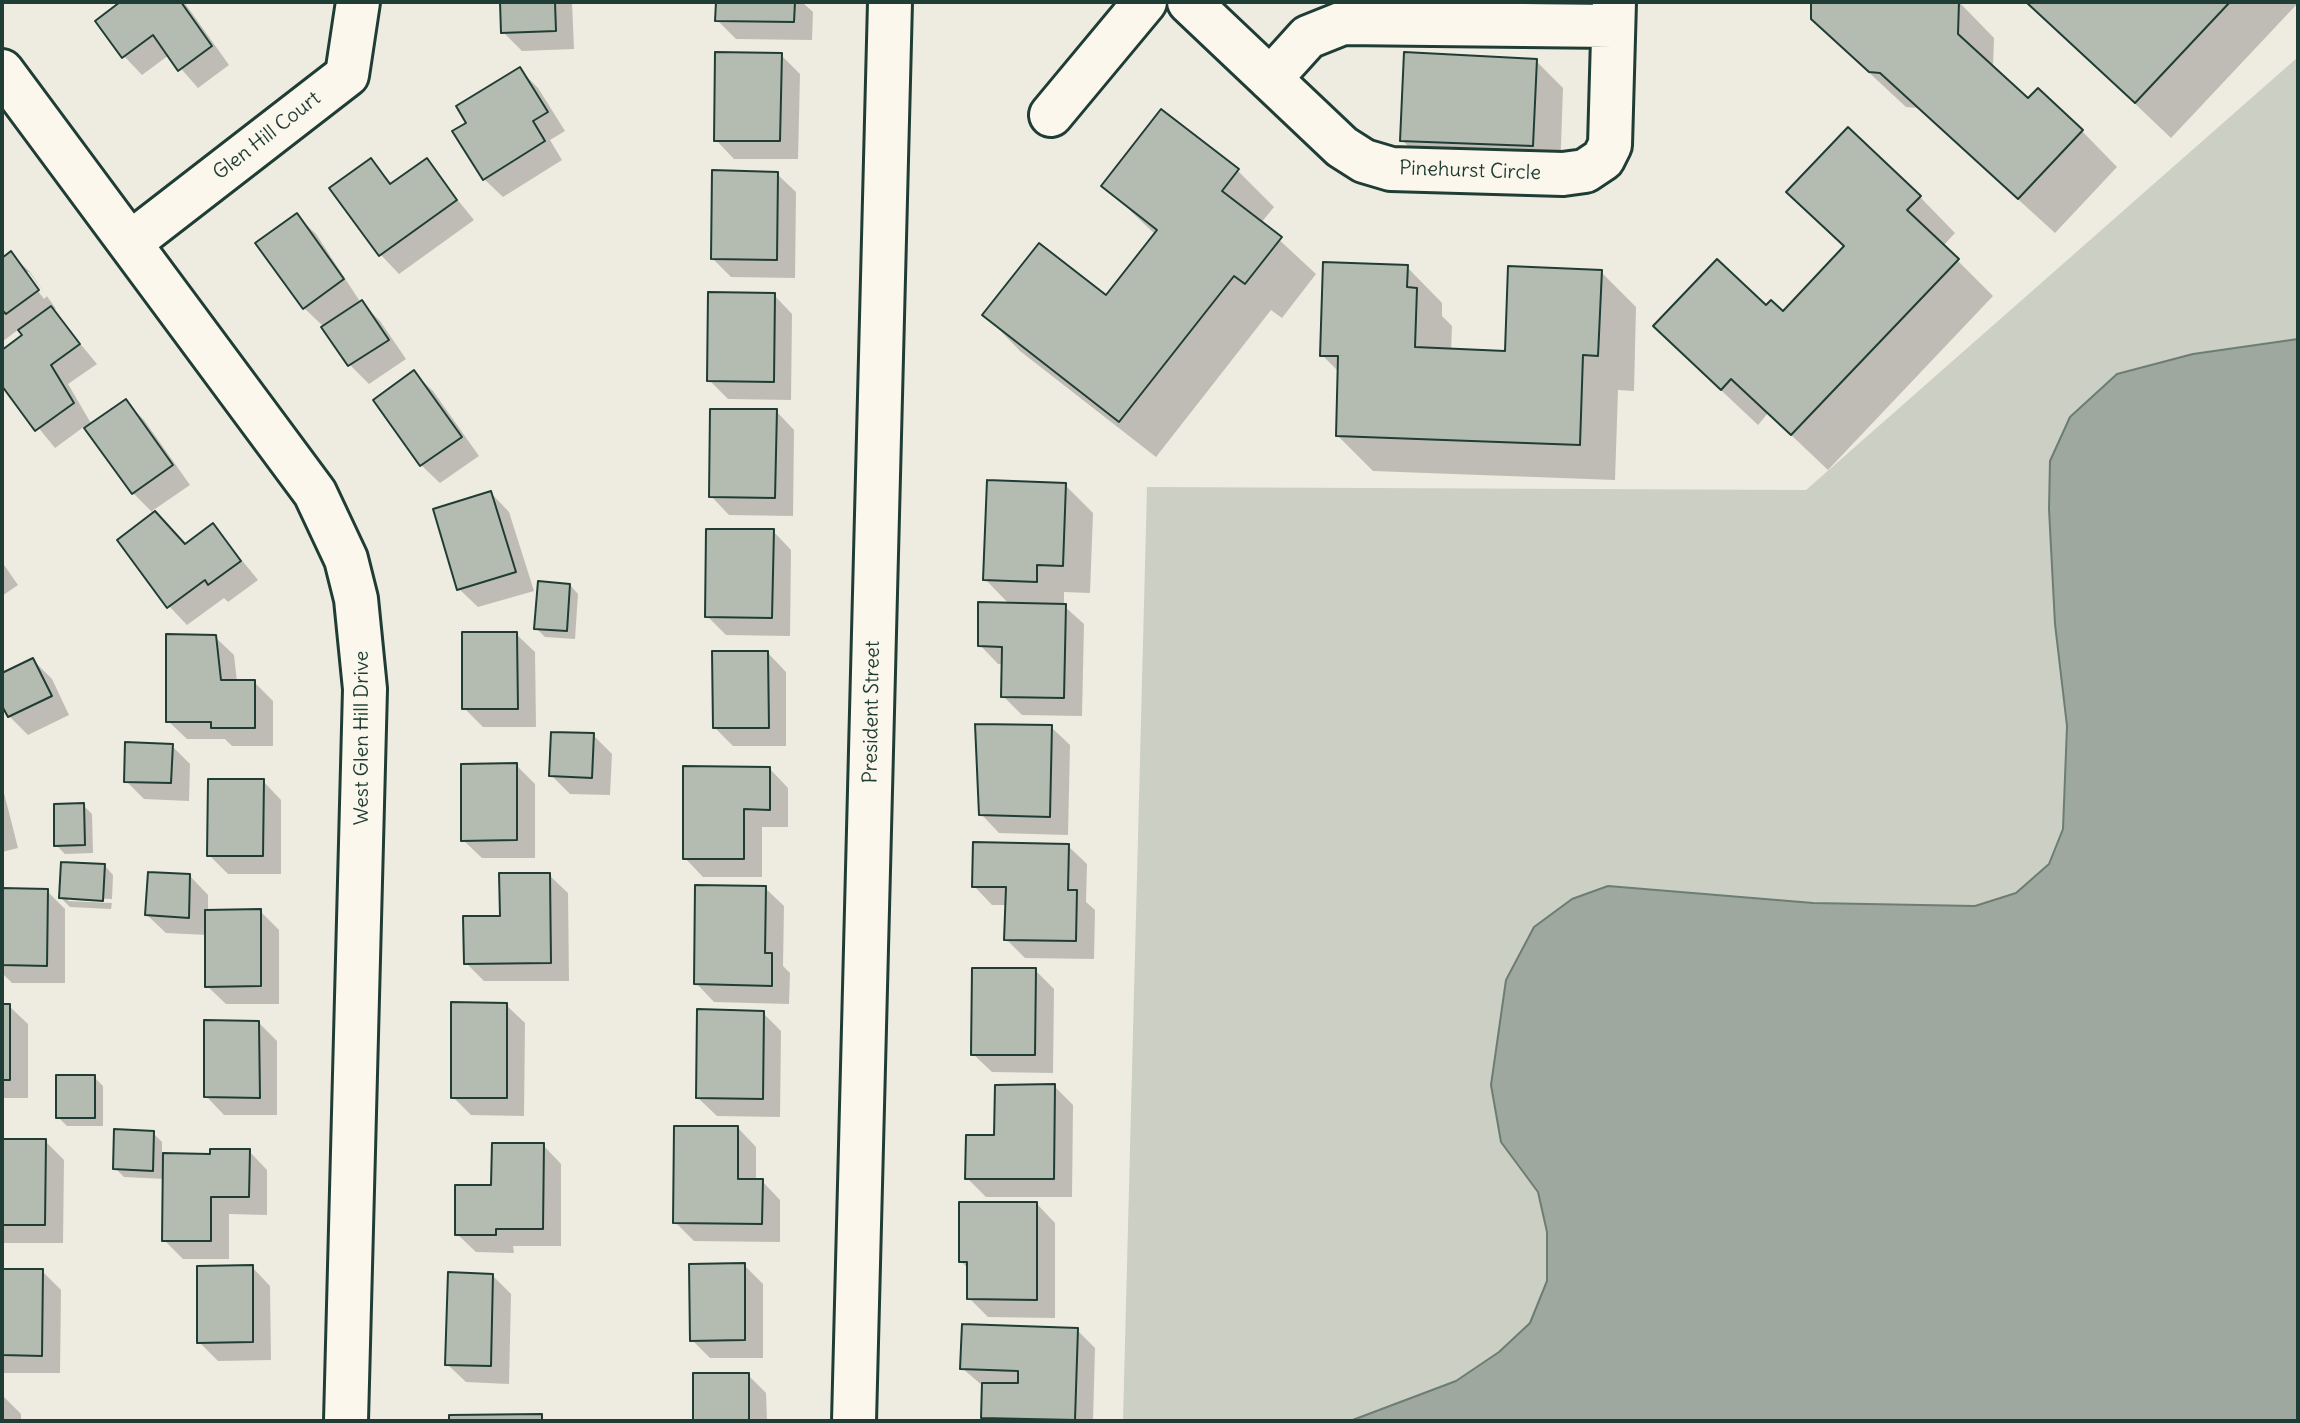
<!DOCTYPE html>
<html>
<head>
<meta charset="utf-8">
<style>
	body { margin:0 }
	#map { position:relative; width:2300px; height:1423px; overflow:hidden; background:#eeece1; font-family:Delius,sans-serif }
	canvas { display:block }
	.frame { position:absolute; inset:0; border:4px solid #1f3d34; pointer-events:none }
</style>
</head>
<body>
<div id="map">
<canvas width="2300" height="1423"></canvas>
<div class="frame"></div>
</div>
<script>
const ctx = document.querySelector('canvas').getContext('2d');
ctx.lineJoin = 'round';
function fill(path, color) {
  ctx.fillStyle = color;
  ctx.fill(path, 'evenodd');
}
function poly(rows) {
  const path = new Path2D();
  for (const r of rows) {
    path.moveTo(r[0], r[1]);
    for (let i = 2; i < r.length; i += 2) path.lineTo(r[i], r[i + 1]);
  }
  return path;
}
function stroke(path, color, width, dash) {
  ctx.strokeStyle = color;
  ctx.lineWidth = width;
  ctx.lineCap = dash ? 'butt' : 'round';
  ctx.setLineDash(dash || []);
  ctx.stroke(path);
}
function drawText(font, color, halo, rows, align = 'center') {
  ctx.font = font + ' Delius,sans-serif';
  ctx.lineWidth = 6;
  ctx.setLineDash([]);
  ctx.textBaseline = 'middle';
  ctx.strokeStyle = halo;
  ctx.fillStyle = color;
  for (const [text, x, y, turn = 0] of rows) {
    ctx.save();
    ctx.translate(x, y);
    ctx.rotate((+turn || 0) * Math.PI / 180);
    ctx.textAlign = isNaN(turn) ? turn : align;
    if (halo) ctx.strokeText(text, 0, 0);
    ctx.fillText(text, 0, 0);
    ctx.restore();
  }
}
fill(poly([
	[2298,57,2298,1421,1123,1421,1147,487,1806,490]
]), '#cbcfc4');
const water = poly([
	[2298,339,2298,1421,1350,1421,1456,1381,1499,1352,1530,1323,1547,1281,1547,1232,1538,1192,1501,1142,1491,1085,1506,980,1534,927,1572,899,1608,886,1813,903,1975,906,2016,893,2049,864,2063,829,2067,726,2055,624,2049,509,2050,461,2070,417,2117,374,2193,354,2298,339]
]);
fill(water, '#9fa89f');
stroke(water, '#6c7d74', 2);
fill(poly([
	[124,2,184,2,229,65,198,88,169,55,142,75,124,56],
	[502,2,572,2,574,49,522,51,503,32],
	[718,2,802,2,813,12,812,40,736,39,717,20],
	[1813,2,1959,2,1994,38,1993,69,2028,101,2082,131,2117,167,2055,233,1918,108,1906,107,1849,54,1813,18],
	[2028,2,2298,2,2298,3,2171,138],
	[781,55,800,74,798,159,734,159,716,140],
	[1536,61,1563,88,1560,173,1429,167,1402,140],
	[519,69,538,88,565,131,550,140,562,160,503,197,484,179],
	[1162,112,1238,171,1274,207,1261,223,1316,274,1282,318,1271,310,1156,457,1020,351,985,315,1107,298,1156,235,1104,186],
	[371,160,393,185,426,161,474,220,399,274,381,255,332,188],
	[777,174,796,192,795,278,731,277,713,259],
	[1920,197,1955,233,1943,246,1993,296,1828,470,1768,413,1758,425,1691,362,1766,308,1783,313],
	[297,216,316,234,359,300,380,321,406,359,369,384,350,365,323,326,304,308],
	[11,254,30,272,56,309,53,311,97,364,68,384,92,425,126,402,144,420,190,485,152,511,186,546,213,525,258,580,228,602,224,598,187,625,169,606,154,514,133,493,85,426,55,448,2,383,2,352,25,335,19,329,2,342,2,261],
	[24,272,29,272,47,296,44,299],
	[1407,267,1442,303,1442,316,1452,326,1451,351,1507,353,1601,272,1636,307,1634,391,1618,390,1615,480,1373,471,1338,436,1340,373,1322,355],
	[774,295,792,314,791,400,728,399,709,380],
	[414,373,433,391,479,456,440,483,421,465],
	[776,411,794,430,793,516,729,515,711,496],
	[1065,485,1093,513,1090,593,1064,592,1064,606,1084,624,1082,716,1022,715,1003,696,1003,664,998,664,980,645,1010,605,985,579],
	[491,493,509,512,534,591,478,607,459,589],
	[773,531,791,550,790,636,726,635,707,616],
	[2,562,18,585,2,596],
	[570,585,578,594,575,639,545,637,536,628],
	[516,634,535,652,536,727,483,727,464,708],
	[215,637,234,655,237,682,254,682,273,701,273,746,232,746,225,739,187,739,168,721],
	[768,653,786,672,786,746,733,746,715,728],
	[33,660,52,679,69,715,28,735,9,716,2,701,2,675],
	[1051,727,1070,745,1068,835,999,833,981,814],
	[593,735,612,754,610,795,570,794,551,775],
	[172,746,190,764,189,801,144,799,126,781],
	[516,765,535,784,535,858,482,858,463,840],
	[770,769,788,788,788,827,762,827,762,877,703,877,685,858],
	[263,781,281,800,281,874,228,874,209,855],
	[2,785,18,848,2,852],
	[83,805,92,814,93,853,65,854,56,845],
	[1068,846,1087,864,1086,902,1095,910,1094,959,1025,958,1006,939,1007,905,992,905,974,886],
	[105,866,113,875,112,899,68,897,68,901,112,903,111,909,70,907,61,898],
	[549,875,568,893,569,981,484,981,466,963,502,918],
	[190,876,208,895,208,912,260,911,279,930,279,1004,226,1004,207,986,207,935,166,933,147,915],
	[765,888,784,906,783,966,790,973,789,1004,714,1002,696,983],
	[2,890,47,891,65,909,65,983,12,983,2,973],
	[1035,970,1054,989,1053,1073,992,1072,973,1054],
	[506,1005,525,1023,524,1116,471,1115,453,1097],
	[2,1006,9,1006,28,1024,28,1098,2,1098],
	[763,1013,781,1031,780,1117,717,1116,698,1098],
	[259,1023,277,1041,277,1115,224,1115,206,1096],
	[94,1077,103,1086,103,1126,67,1126,58,1117],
	[1054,1086,1073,1105,1072,1197,986,1197,967,1178,996,1137],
	[738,1128,756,1147,756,1181,762,1181,780,1200,780,1242,694,1241,675,1222],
	[153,1133,162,1142,162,1155,212,1156,249,1151,267,1170,267,1215,229,1214,229,1259,183,1259,164,1240,165,1179,124,1177,115,1168],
	[2,1141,45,1141,64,1160,63,1243,2,1243],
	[543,1145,561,1164,561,1246,513,1246,514,1253,476,1252,457,1234,493,1187],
	[1037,1204,1055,1223,1055,1318,988,1317,969,1298,969,1270,961,1261],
	[744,1265,763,1284,763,1358,710,1358,692,1340],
	[252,1267,270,1286,271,1360,218,1361,199,1342],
	[2,1271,42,1271,61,1290,60,1373,2,1373],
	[493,1276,511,1294,509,1384,466,1382,447,1364],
	[1077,1330,1095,1348,1093,1421,987,1421,983,1417,984,1387,962,1368],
	[748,1375,766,1393,767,1421,695,1421],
	[2,1395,21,1414,21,1421,2,1421]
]), '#0003');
const building = poly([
	[120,2,181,2,212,46,178,71,153,35,122,58,95,21,120,2],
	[500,2,555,2,556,31,501,33,500,2],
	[716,2,795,2,794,22,715,21,716,2],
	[1811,2,1959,2,1958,34,2028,98,2038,88,2083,130,2018,199,1880,73,1869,72,1811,19,1811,2],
	[2026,2,2230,2,2135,103,2026,2],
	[715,52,782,53,780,141,714,141,715,52],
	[1404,52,1537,59,1533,146,1400,141,1404,52],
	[520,67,548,112,533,121,545,141,483,180,452,131,466,123,456,106,520,67],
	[1161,109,1239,169,1222,191,1282,237,1245,284,1234,276,1119,422,982,315,1039,243,1106,295,1157,230,1101,186,1161,109],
	[1848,127,1921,196,1907,210,1959,259,1791,435,1731,379,1721,390,1653,326,1717,259,1766,305,1771,300,1783,311,1844,246,1786,192,1848,127],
	[371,158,390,184,427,158,457,200,379,256,329,188,371,158],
	[712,170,778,172,777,260,711,259,712,170],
	[297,213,344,279,303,309,255,243,297,213],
	[11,251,39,290,6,314,2,310,2,258,11,251],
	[1323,262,1408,265,1407,287,1417,288,1415,347,1505,351,1508,266,1602,270,1598,356,1583,355,1580,445,1336,436,1338,356,1320,356,1323,262],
	[708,292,775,293,774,382,707,381,708,292],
	[362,300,389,340,348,366,321,327,362,300],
	[51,306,80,344,51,365,74,403,35,431,2,386,2,350,22,335,18,330,51,306],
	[414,370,462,437,420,466,373,400,414,370],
	[126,399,173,465,132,494,84,428,126,399],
	[710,409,777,409,775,498,709,497,710,409],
	[987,480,1066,483,1063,566,1037,565,1037,582,983,580,987,480],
	[491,491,516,572,457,590,433,509,491,491],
	[155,511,185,544,213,523,241,561,208,585,205,580,167,608,117,540,155,511],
	[706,529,774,529,772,618,705,617,706,529],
	[538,581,570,584,567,631,534,629,538,581],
	[978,602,1066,604,1064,698,1001,697,1002,647,978,646,978,602],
	[462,632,517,632,518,709,462,709,462,632],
	[166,634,216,635,221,680,255,680,255,728,211,728,211,722,166,722,166,634],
	[712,651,768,651,769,728,713,728,712,651],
	[33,658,52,696,8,717,2,706,2,673,33,658],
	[975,724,1052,725,1050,817,979,815,975,724],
	[551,732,594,733,592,778,549,776,551,732],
	[125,742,173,744,171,783,124,782,125,742],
	[517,763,517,840,461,841,461,764,517,763],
	[683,766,770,767,770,810,744,809,744,859,683,859,683,766],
	[208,779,264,779,263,856,207,856,208,779],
	[84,803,85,845,54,846,54,804,84,803],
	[973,842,1069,844,1068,890,1077,890,1076,941,1004,940,1006,887,972,887,973,842],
	[61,862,105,864,103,901,59,898,61,862],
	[148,872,190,874,189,918,145,915,148,872],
	[499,873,550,873,551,963,464,964,463,916,500,916,499,873],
	[695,885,766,886,765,953,772,953,772,986,694,984,695,885],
	[2,888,48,889,47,966,2,965,2,888],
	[261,909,261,986,205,987,205,910,261,909],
	[972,968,1036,968,1035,1055,971,1055,972,968],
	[451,1002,507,1003,507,1098,451,1098,451,1002],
	[2,1004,10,1004,10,1080,2,1080,2,1004],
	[697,1009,764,1011,763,1099,696,1098,697,1009],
	[204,1020,259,1021,260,1098,204,1097,204,1020],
	[56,1075,95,1075,95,1118,56,1118,56,1075],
	[1055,1084,1054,1179,965,1179,966,1135,994,1135,995,1085,1055,1084],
	[674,1126,738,1126,738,1179,763,1179,762,1224,673,1223,674,1126],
	[114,1129,154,1131,153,1171,113,1169,114,1129],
	[2,1139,46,1139,45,1225,2,1225,2,1139],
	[492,1143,544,1143,543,1229,496,1229,496,1235,455,1235,455,1185,491,1185,492,1143],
	[210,1149,250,1149,249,1197,211,1197,211,1241,162,1241,163,1153,210,1154,210,1149],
	[959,1202,1037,1202,1037,1300,967,1299,967,1262,959,1262,959,1202],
	[745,1263,745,1340,690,1341,689,1264,745,1263],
	[253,1265,253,1342,197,1343,197,1266,253,1265],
	[2,1269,43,1269,42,1356,2,1355,2,1269],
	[448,1272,493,1274,491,1366,445,1365,448,1272],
	[962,1324,1078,1328,1075,1420,981,1418,982,1383,1018,1383,1018,1371,960,1369,962,1324],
	[693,1373,749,1373,749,1421,693,1421,693,1373],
	[542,1414,542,1421,449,1421,449,1415,542,1414]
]);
fill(building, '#b4bbb0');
stroke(building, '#1f3d34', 2);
const minor = poly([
	[1189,2,1342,147,1364,161,1391,169,1563,174,1585,171,1603,159,1610,145,1614,2],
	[2,71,315,493,346,559,356,599,365,689,346,1421],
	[1270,79,1308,37,1343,23,1613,26],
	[1051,115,1145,2],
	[130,243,347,75,358,2],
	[854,1421,890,2]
]);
stroke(minor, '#1f3d34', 48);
stroke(minor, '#fbf7ec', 42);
drawText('20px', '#1f3d34', '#fbf7ec', [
	["Glen Hill Court",267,136,-38],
	["Pinehurst Circle",1470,171,2],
	["President Street",872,712,-89],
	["West Glen Hill Drive",362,738,-90]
]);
</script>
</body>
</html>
